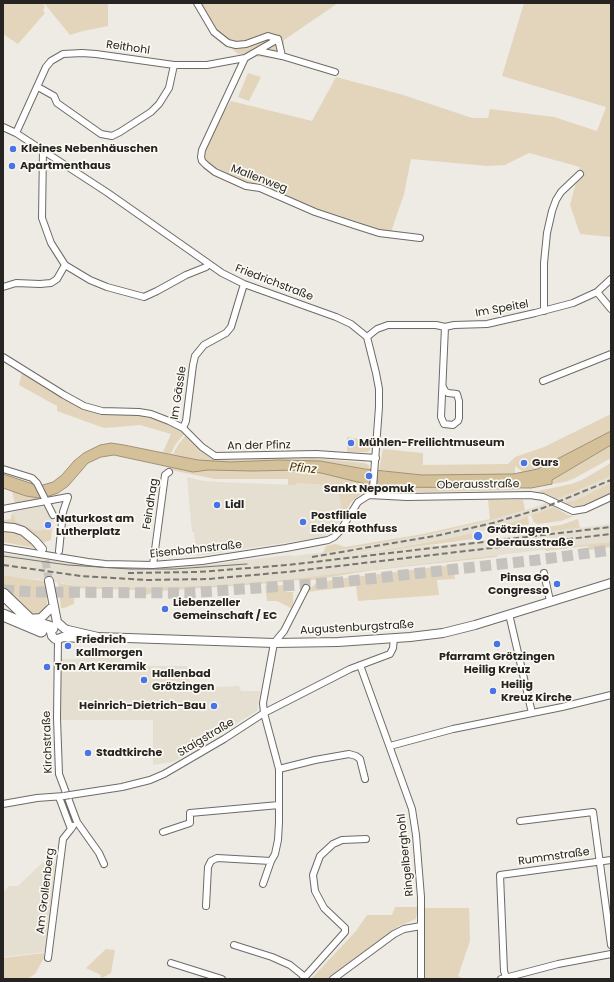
<!DOCTYPE html>
<html>
<head>
<meta charset="utf-8">
<style>
	body { margin:0 }
	#map { position:relative; width:614px; height:982px; overflow:hidden; background:#eeeae4; font-family:Poppins,sans-serif }
	canvas { display:block }
	.frame { position:absolute; inset:0; border:4px solid #252422; pointer-events:none }
</style>
</head>
<body>
<div id="map">
<canvas width="614" height="982"></canvas>
<div class="frame"></div>
</div>
<script>
const ctx = document.querySelector('canvas').getContext('2d');
ctx.lineJoin = 'round';
function fill(path, color) {
  ctx.fillStyle = color;
  ctx.fill(path, 'evenodd');
}
function poly(rows) {
  const path = new Path2D();
  for (const r of rows) {
    path.moveTo(r[0], r[1]);
    for (let i = 2; i < r.length; i += 2) path.lineTo(r[i], r[i + 1]);
  }
  return path;
}
function stroke(path, color, width, dash) {
  ctx.strokeStyle = color;
  ctx.lineWidth = width;
  ctx.lineCap = dash ? 'butt' : 'round';
  ctx.setLineDash(dash || []);
  ctx.stroke(path);
}
function drawText(font, color, halo, rows, align = 'center') {
  ctx.font = font + ' Poppins,sans-serif';
  ctx.lineWidth = 3.5;
  ctx.setLineDash([]);
  ctx.textBaseline = 'middle';
  ctx.strokeStyle = halo;
  ctx.fillStyle = color;
  for (const [text, x, y, turn = 0] of rows) {
    ctx.save();
    ctx.translate(x, y);
    ctx.rotate((+turn || 0) * Math.PI / 180);
    ctx.textAlign = isNaN(turn) ? turn : align;
    if (halo) ctx.strokeText(text, 0, 0);
    ctx.fillText(text, 0, 0);
    ctx.restore();
  }
}
fill(poly([
	[611,476,611,483,576,500,567,502,519,520,487,530,441,540,353,554,435,545,435,546,611,524,611,542,273,581,227,585,139,588,80,586,36,579,27,579,3,575,3,553,86,564,154,567,204,565,290,555,293,556,342,550,427,535,491,520,541,505],
	[187,477,204,481,218,482,295,485,296,483,337,486,343,516,332,532,323,537,197,556,194,532,192,532],
	[45,506,51,515,53,521,53,529,37,532,14,522,12,512],
	[83,652,121,652,121,666,187,666,191,688,239,686,241,691,260,691,257,711,173,762,153,765,153,720,60,720,61,659,83,659],
	[43,862,57,864,45,952,3,957,3,893,9,886,18,886]
]), '#e5dfd1');
fill(poly([
	[3,3,43,3,45,7,43,10,45,13,18,44,3,34],
	[44,3,108,3,108,26,83,31,70,35],
	[195,3,338,3,284,40,284,60,238,54,211,30],
	[524,3,611,3,611,237,580,234,570,205,580,167,529,153,505,165,488,166,411,159,404,194,392,229,392,233,385,232,337,215,327,213,267,189,247,183,208,163,203,154,224,111,231,101,312,121,336,77,400,94,472,118,488,118,490,109,554,117,597,131,606,107,502,76],
	[248,73,261,77,249,101,238,97],
	[22,373,83,408,95,413,113,415,137,415,151,418,177,428,185,433,175,445,171,454,163,452,171,434,140,425,104,428,57,411,57,406,19,385],
	[611,414,611,431,555,461,538,469,528,472,523,472,515,466,515,474,513,474,422,475,379,470,383,449,423,453,423,465,508,464,515,457,544,447],
	[186,435,210,458,219,460,312,458,364,463,369,465,369,469,320,461,279,460,230,462,198,460,173,454,178,445],
	[347,437,372,441,370,450,367,452,347,452],
	[611,445,611,458,575,478,565,482,552,484,551,480],
	[611,463,611,476,562,497,555,499,538,491,571,484,582,480],
	[172,467,193,472,208,470,253,471,298,470,321,473,368,484,365,491,351,502,343,516,337,486,296,483,296,485,288,485,288,479,215,479,171,470],
	[611,483,611,494,604,498,583,505,576,506,564,504,567,502,576,500],
	[378,487,514,488,519,488,519,490,424,492,378,490],
	[12,491,26,496,39,498,38,500,15,504],
	[488,500,523,500,525,510,491,520,427,535,323,553,326,546,336,544,345,547,423,534,490,519],
	[554,507,568,515,574,516,561,521,537,524,534,522,531,515],
	[13,514,16,522,34,530,38,531,52,528,51,540,42,543,39,538,28,529,13,524,3,523,3,520,11,519,11,515],
	[528,516,529,524,528,525,487,530,519,520],
	[578,519,580,528,537,533,537,528,561,525],
	[3,531,16,533,23,536,31,542,35,548,3,542],
	[473,533,474,539,353,555,441,540],
	[611,542,611,547,589,550,588,546,546,551,545,549],
	[498,555,498,556,496,557,374,570,312,580,299,580,260,584,159,591,142,596,140,596,139,590,75,588,74,604,64,608,61,608,58,582,62,584,80,586,139,588,227,585,273,581],
	[453,565,455,579,437,580,439,595,358,601,356,586,307,592,316,583,338,579],
	[3,575,27,579,45,581,47,604,42,614,33,616,3,592],
	[284,585,285,592,293,592,293,603,291,608,277,601,267,601,265,586],
	[395,907,418,907,416,919,399,926,332,975,329,979,311,979,356,931,367,915,392,915],
	[424,908,469,908,470,941,458,976,463,979,425,979],
	[106,949,115,950,111,973,102,978,100,976,101,975,86,968],
	[44,953,44,958,35,974,27,979,3,979,3,958]
]), '#e2d5bc');
const water = poly([
	[611,431,611,445,552,480,552,484,531,488,378,487,321,473,298,470,253,471,208,470,193,472,114,455,101,457,88,463,68,486,58,493,49,496,39,498,26,496,3,488,3,474,33,484,43,485,53,482,62,475,74,461,84,453,100,445,111,443,124,445,198,460,230,462,279,460,320,461,365,469,422,475,513,474,538,469,611,431]
]);
fill(water, '#d4c199');
stroke(water, '#a09275', 1);
stroke(poly([
	[42,549,46,564,49,581]
]), '#c6c2bd', 8, [8, 4]);
stroke(poly([
	[3,590,35,592,186,593,341,582,537,560,611,550]
]), '#c6c2bd', 11, [11, 5.5]);
const minor = poly([
	[197,3,214,32,228,43,236,45,246,44,268,36,278,39],
	[278,39,282,56],
	[258,51,282,56,335,72],
	[245,58,202,150,201,157,202,161,206,165,215,172,246,186,260,188,315,212,354,225,379,233,420,238],
	[38,87,54,96,57,103,101,134,112,136,120,132,151,112,159,104,169,88,174,65],
	[3,127,16,133,108,193,222,273,244,284,336,317,351,324,367,337,376,373,379,389,379,407,373,488,369,495,358,502,340,531,334,537,328,540,286,548,202,561,153,565,105,564,88,562,3,548],
	[16,133,46,67,51,61,63,54,82,53,96,54,174,65,207,65,245,58,278,39],
	[43,150,42,218,51,243,65,265,90,280,107,287,144,297,157,291,186,275,206,267,209,264],
	[3,287,16,283,40,284,51,283,57,279,65,265],
	[597,292,611,309],
	[544,311,544,263,547,233,552,211,556,200,561,192,580,174],
	[367,337,377,329,388,325,436,325,445,327,454,325,487,324,535,313,573,303,597,292,611,279],
	[3,357,64,395,84,406,102,411,139,412,151,414,169,421,183,428,202,447,215,456,316,454,376,458],
	[543,381,611,354],
	[443,387,445,391,448,393,457,394,459,401,459,418,458,421,453,425,444,424,441,417,445,327],
	[183,428,186,421,193,365,195,356,204,345,226,333,231,327,244,284],
	[3,469,32,478,37,483,53,515],
	[369,495,407,497,530,495,543,497,573,511,585,509,611,497],
	[3,509,68,497,63,512,59,551],
	[153,565,165,475,169,472],
	[544,573,550,601],
	[509,614,532,713],
	[58,639,57,718,59,774,77,822,99,853,104,864],
	[360,665,412,809,416,835,421,897,421,979],
	[390,746,453,729,562,707,611,695],
	[279,769,315,760,349,754,356,756,360,759,365,779],
	[70,795,122,787,150,780,164,774,224,739,264,713,350,669,390,654,393,648,394,638],
	[59,797,71,829,73,826],
	[3,804,37,798,64,796],
	[520,821,593,812,611,945],
	[163,832,190,823,190,813,279,805],
	[263,884,271,861,275,854,278,840,279,822,279,769,264,713,263,703,274,643,284,631,306,588],
	[206,906,208,867,211,861,217,858,271,861],
	[234,945,272,957,290,965,305,977],
	[48,958,63,839,71,829],
	[171,963,222,979],
	[506,977,504,971,500,875,611,860],
	[303,979,345,932,345,928,324,908,315,891,313,875,320,856,333,844,342,840,366,839],
	[333,979,394,934,404,929,421,926],
	[501,979,558,964,611,954]
]);
const tertiary = poly([
	[3,527,14,528,23,531,35,541,42,549],
	[49,581,57,622,65,629,68,630,98,637,274,643,338,642,410,637,443,633,475,625,611,583],
	[29,619,41,618,50,609],
	[52,627,51,632,52,636,55,639,58,639,63,637,82,638]
]);
const trunk = poly([
	[3,594,29,619,36,623,52,628],
	[3,615,41,631]
]);
stroke(minor, '#6e6b66', 8);
stroke(tertiary, '#6e6b66', 10);
stroke(trunk, '#6e6b66', 13);
stroke(minor, '#fff', 6);
stroke(tertiary, '#fff', 8);
stroke(trunk, '#fff', 11);
stroke(poly([
	[3,556,68,565,130,569,174,569,247,564]
]), '#777471', 1);
stroke(poly([
	[312,557,440,535,493,523,543,508,611,480],
	[3,565,81,576,147,580,208,579,287,572,611,534],
	[128,573,198,572,288,565,611,527]
]), '#777471', 2, [6, 3]);
const minorBridge = poly([
	[64,796,70,795]
]);
stroke(minorBridge, '#6e6b66', 8, []);
stroke(minorBridge, '#fff', 6);
for (const [x, y, r, color] of [
	[13,149,4,"#4874e6"],
	[12,166,4,"#4874e6"],
	[351,443,4,"#4874e6"],
	[524,463,4,"#4874e6"],
	[369,476,4,"#4874e6"],
	[217,505,4,"#4874e6"],
	[303,522,4,"#4874e6"],
	[48,525,4,"#4874e6"],
	[478,536,5,"#4874e6"],
	[557,584,4,"#4874e6"],
	[165,609,4,"#4874e6"],
	[497,644,4,"#4874e6"],
	[68,646,4,"#4874e6"],
	[47,667,4,"#4874e6"],
	[144,680,4,"#4874e6"],
	[493,691,4,"#4874e6"],
	[214,706,4,"#4874e6"],
	[88,753,4,"#4874e6"]
]) {
  const dot = new Path2D();
  dot.arc(x, y, r, 0, 2 * Math.PI);
  ctx.fillStyle = color;
  ctx.fill(dot);
  stroke(dot, '#fbf8f1', 1.5);
}
drawText('11px', '#252422', '#fbf8f1', [
	["Reithohl",128,48,8],
	["Mallenweg",259,179,21],
	["Friedrichstraße",274,283,21],
	["Im Speitel",502,309,-10],
	["Im Gässle",179,393,-81],
	["An der Pfinz",259,446,-1],
	["Oberausstraße",478,485,-1],
	["Feindhag",151,504,-81],
	["Eisenbahnstraße",196,550,-6],
	["Augustenburgstraße",357,628,-3],
	["Staigstraße",206,738,-31],
	["Kirchstraße",48,742,-92],
	["Ringelberghohl",406,855,-96],
	["Rummstraße",554,857,-8],
	["Am Grollenberg",46,891,-83]
]);
drawText('bold 11px', '#252422', '#fbf8f1', [
	["Kleines Nebenhäuschen",21,149],
	["Apartmenthaus",20,166],
	["Mühlen-Freilichtmuseum",359,443],
	["Gurs",532,463],
	["Sankt Nepomuk",369,489,"center"],
	["Lidl",225,505],
	["Postfiliale",311,516],
	["Edeka Rothfuss",311,529],
	["Naturkost am",56,519],
	["Lutherplatz",56,532],
	["Grötzingen",487,530],
	["Oberausstraße",487,543],
	["Pinsa Go",549,578,"right"],
	["Congresso",549,591,"right"],
	["Liebenzeller",173,603],
	["Gemeinschaft / EC",173,616],
	["Friedrich",76,640],
	["Kallmorgen",76,653],
	["Pfarramt Grötzingen",497,657,"center"],
	["Heilig Kreuz",497,670,"center"],
	["Ton Art Keramik",55,667],
	["Hallenbad",152,674],
	["Grötzingen",152,687],
	["Heilig",501,685],
	["Kreuz Kirche",501,698],
	["Heinrich-Dietrich-Bau",206,706,"right"],
	["Stadtkirche",96,753]
], 'left');
drawText('italic 12px', '#463300', '#fbf8f1', [
	["Pfinz",303,469,6]
]);
</script>
</body>
</html>
